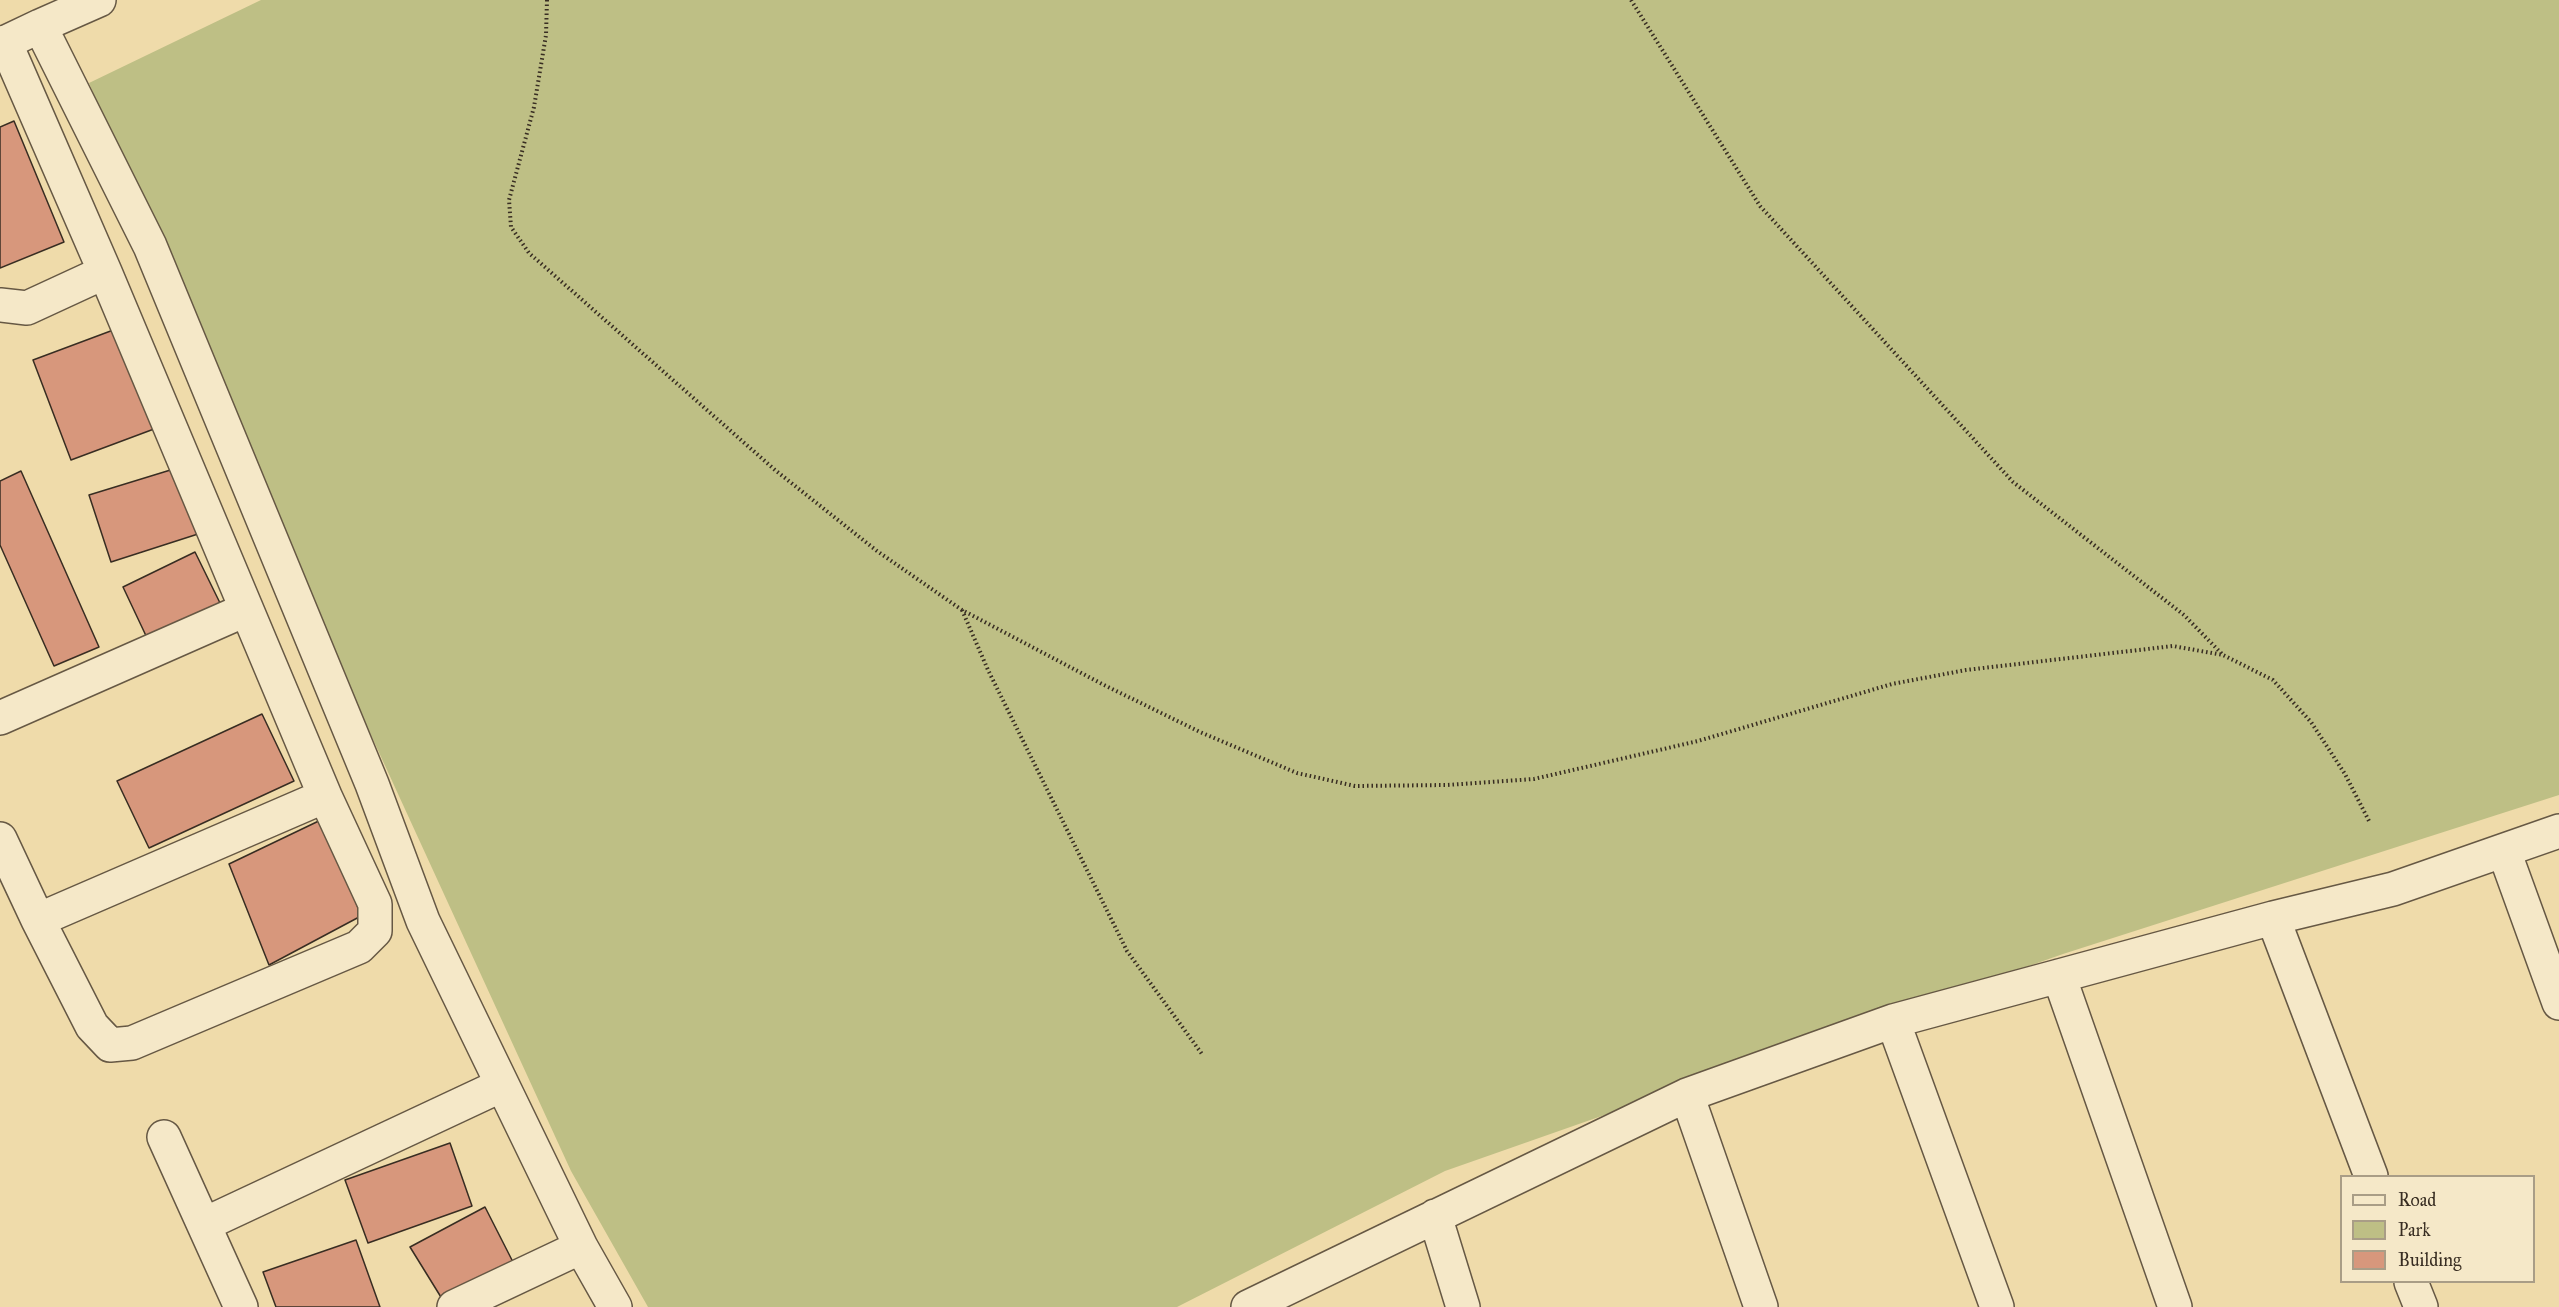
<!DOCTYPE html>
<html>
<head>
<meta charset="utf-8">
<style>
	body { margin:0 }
	#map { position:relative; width:2559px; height:1307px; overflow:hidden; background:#efdbaa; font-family:"IM FELL Great Primer",serif }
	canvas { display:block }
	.legend { position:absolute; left:2340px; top:1175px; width:195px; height:108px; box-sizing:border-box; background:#f5e8c8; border:2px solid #a99d86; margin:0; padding:8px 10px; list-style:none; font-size:18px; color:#382d22 }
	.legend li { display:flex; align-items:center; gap:12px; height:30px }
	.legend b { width:30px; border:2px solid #a99d86 }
</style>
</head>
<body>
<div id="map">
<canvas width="2559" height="1307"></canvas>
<ul class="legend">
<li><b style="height:8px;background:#f5e8c8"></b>Road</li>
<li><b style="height:16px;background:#bebf85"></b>Park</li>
<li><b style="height:16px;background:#d7977c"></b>Building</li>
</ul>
</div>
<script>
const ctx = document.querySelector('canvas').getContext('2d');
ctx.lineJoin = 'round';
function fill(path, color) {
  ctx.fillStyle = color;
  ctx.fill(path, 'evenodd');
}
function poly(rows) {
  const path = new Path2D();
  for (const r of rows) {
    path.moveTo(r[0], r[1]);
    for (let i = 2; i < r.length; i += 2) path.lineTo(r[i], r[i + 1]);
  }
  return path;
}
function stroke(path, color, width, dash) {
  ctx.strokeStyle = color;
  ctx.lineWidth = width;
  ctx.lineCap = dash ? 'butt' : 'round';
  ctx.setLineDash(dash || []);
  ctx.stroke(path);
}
fill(poly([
	[261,0,2559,0,2559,795,2063,954,1445,1171,1177,1307,648,1307,571,1171,304,589,89,83]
]), '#bebf85');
const building = poly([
	[14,121,64,242,0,268,0,127,14,121],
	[116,329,154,429,71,460,33,360,116,329],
	[177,468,198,534,111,562,89,495,177,468],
	[21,471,99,647,54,666,0,545,0,481,21,471],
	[195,552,221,605,148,640,123,587,195,552],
	[262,714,294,781,149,848,117,781,262,714],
	[325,818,361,916,269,965,229,864,325,818],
	[450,1143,472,1206,368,1243,345,1180,450,1143],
	[485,1207,515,1266,444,1302,410,1247,485,1207],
	[356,1240,380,1307,276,1307,263,1272,356,1240]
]);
fill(building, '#d7977c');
stroke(building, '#382d22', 1.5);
const minor = poly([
	[40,26,99,0],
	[0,45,40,26,150,246,372,784,423,921,581,1247,615,1307],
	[0,305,27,308,105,272],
	[0,718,245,610],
	[0,839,38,920,92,1026,110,1045,132,1043,359,947,375,931,375,904,325,796,105,272,5,42],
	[2504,851,2559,1003],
	[2273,918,2371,1176],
	[38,920,325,796],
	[2059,976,2175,1307],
	[1893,1021,1997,1307],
	[1687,1095,1761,1307],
	[164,1137,241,1307],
	[1435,1216,1463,1307],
	[205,1224,502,1085],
	[2411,1282,2421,1307],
	[454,1307,581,1247],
	[1248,1307,1687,1095,1893,1021,2273,918,2393,889,2559,831]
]);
stroke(minor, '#665844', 36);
stroke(poly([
	[547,0,546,35,534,107,509,200,511,227,529,253,775,470,877,551,962,610,1104,685,1200,732,1297,773,1355,786,1447,785,1534,779,1698,741,1892,684,1966,670,2173,646,2223,655,2273,680,2311,722,2345,774,2369,821],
	[1631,0,1760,206,2013,482,2184,615,2223,655],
	[962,610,988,670,1127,951,1202,1054]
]), '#382d22', 4, [1.5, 3]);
stroke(minor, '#f5e8c8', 33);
</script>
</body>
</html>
